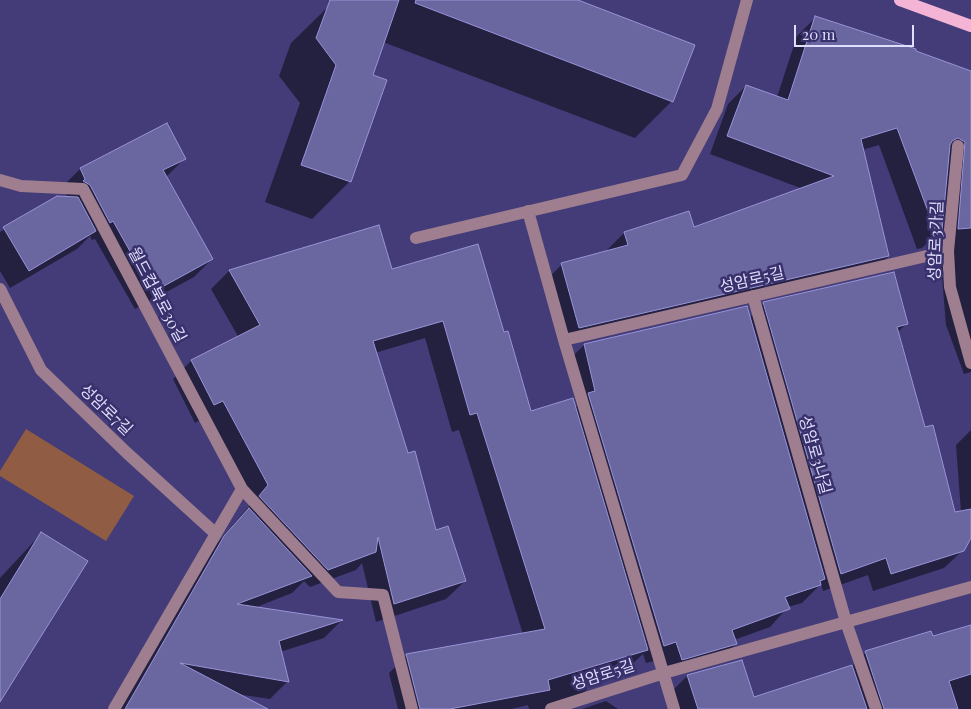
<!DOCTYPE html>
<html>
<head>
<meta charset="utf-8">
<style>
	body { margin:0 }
	#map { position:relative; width:971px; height:709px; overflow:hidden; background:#433c78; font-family:"Playfair Display",serif }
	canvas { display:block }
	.scale { position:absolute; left:794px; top:25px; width:120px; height:22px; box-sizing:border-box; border:2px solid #dfdefc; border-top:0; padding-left:6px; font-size:15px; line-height:18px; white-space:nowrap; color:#dfdefc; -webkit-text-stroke:4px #39316c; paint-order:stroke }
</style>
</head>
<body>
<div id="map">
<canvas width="971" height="709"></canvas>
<div class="scale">20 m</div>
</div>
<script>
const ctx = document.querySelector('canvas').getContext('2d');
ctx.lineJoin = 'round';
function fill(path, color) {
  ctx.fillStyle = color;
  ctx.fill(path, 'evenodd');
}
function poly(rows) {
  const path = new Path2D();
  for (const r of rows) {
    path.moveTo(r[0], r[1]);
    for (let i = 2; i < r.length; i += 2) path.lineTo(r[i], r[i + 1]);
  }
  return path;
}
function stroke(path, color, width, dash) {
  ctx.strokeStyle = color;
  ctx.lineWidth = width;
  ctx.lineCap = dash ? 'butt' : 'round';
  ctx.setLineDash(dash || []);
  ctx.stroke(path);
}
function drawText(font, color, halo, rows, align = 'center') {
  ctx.font = font + ' "Playfair Display","Noto Sans KR",serif';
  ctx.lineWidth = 5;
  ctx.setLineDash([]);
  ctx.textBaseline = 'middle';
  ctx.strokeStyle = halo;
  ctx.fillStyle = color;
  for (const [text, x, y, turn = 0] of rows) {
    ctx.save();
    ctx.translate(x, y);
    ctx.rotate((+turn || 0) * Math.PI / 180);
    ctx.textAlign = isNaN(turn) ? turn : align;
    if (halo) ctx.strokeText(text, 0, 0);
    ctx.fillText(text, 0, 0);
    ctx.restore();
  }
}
fill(poly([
	[26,429,134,496,106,541,0,476,0,471]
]), '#905c43');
fill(poly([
	[362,0,574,0,672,101,635,138,383,42,371,75,350,181,312,219,265,202,300,103,279,76,291,43,329,6],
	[815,18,971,72,971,372,964,374,946,325,940,252,943,228,922,248,917,249,879,145,862,150,889,256,871,274,561,346,544,283,562,264,606,251,624,233,688,212,693,228,803,189,710,154,728,104,746,86,777,97,797,36],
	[166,124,184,159,166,177,212,259,194,277,135,309,95,239,92,240,90,236,77,249,10,288,0,271,0,232,57,197,68,198,62,187,80,169],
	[379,227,392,270,503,334,530,413,575,408,577,406,566,363,584,345,749,318,764,303,906,324,897,333,924,429,954,513,961,512,956,445,971,430,971,535,963,550,944,568,873,591,868,575,823,591,821,584,802,603,788,607,770,627,734,640,736,644,718,662,663,677,658,660,646,663,643,654,628,668,579,683,587,689,570,706,561,709,529,709,528,705,511,709,398,709,389,673,407,655,523,634,459,430,452,432,425,338,375,353,408,454,436,532,465,581,446,599,376,622,362,563,356,570,310,587,304,581,292,593,254,608,341,621,324,638,280,652,288,681,270,699,237,694,266,709,119,709,206,556,251,504,204,418,195,423,173,379,191,361,239,338,211,289,229,271],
	[41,534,0,700,0,578],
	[971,626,971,709,674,709,669,694,687,676,741,661,754,699,851,667,866,652],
	[606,701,618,709,582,709]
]), '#0007');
const building = poly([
	[330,0,399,0,373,75,387,80,351,182,301,165,336,65,316,38,330,0],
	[416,0,578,0,695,45,673,102,415,3,416,0],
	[815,16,916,49,916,51,971,71,971,228,958,229,965,142,958,138,952,141,950,145,942,230,935,230,897,128,861,139,889,256,579,328,561,263,628,245,624,232,689,211,694,227,834,176,727,136,746,85,788,100,815,16],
	[167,123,186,159,163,170,213,259,153,292,113,221,110,223,90,185,83,181,85,179,80,168,167,123],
	[57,196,78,197,96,231,29,271,3,227,57,196],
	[379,225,392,269,478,244,504,332,508,331,531,411,573,398,648,650,548,680,550,690,450,709,420,709,406,654,545,629,477,413,470,415,443,321,373,341,408,453,415,451,436,530,448,526,466,581,394,604,378,537,376,552,328,570,259,496,268,485,223,401,214,405,191,360,260,325,229,270,379,225],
	[894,272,908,324,897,327,925,427,933,425,955,512,971,509,971,538,964,551,891,574,886,558,841,574,763,302,894,272],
	[747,306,825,579,820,581,821,585,785,597,790,609,732,630,737,644,682,660,676,642,664,646,588,393,595,391,584,344,747,306],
	[249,508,312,576,237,604,343,620,279,641,289,682,180,663,268,709,125,709,224,536,249,508],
	[41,532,88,561,0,702,0,599,41,532],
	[971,625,971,674,949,681,958,709,884,709,865,651,931,631,933,636,971,625],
	[742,660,754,697,852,665,867,709,698,709,687,675,742,660]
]);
fill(building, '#6a66a0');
stroke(building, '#9894d9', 1);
stroke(poly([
	[958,146,948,251,950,287,971,363],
	[0,180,21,186,83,189,242,489,338,592,383,595,412,709],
	[528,211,564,340],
	[416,238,682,175,717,109,747,0],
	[0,289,41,370,127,453,216,534],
	[753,296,846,622,876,709],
	[114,709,242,489],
	[551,709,664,673,971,587],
	[674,709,564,340,948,251]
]), '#9e7e8f', 12);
stroke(poly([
	[900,0,971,26]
]), '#f4b4d6', 12);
drawText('16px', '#dfdefc', '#39316c', [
	["성암로3가길",936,241,-88],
	["성암로5길",752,280,-13],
	["월드컵북로30길",157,295,62],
	["성암로7길",106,410,44],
	["성암로3나길",815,455,74],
	["성암로5길",603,675,-18]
]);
</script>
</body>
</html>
